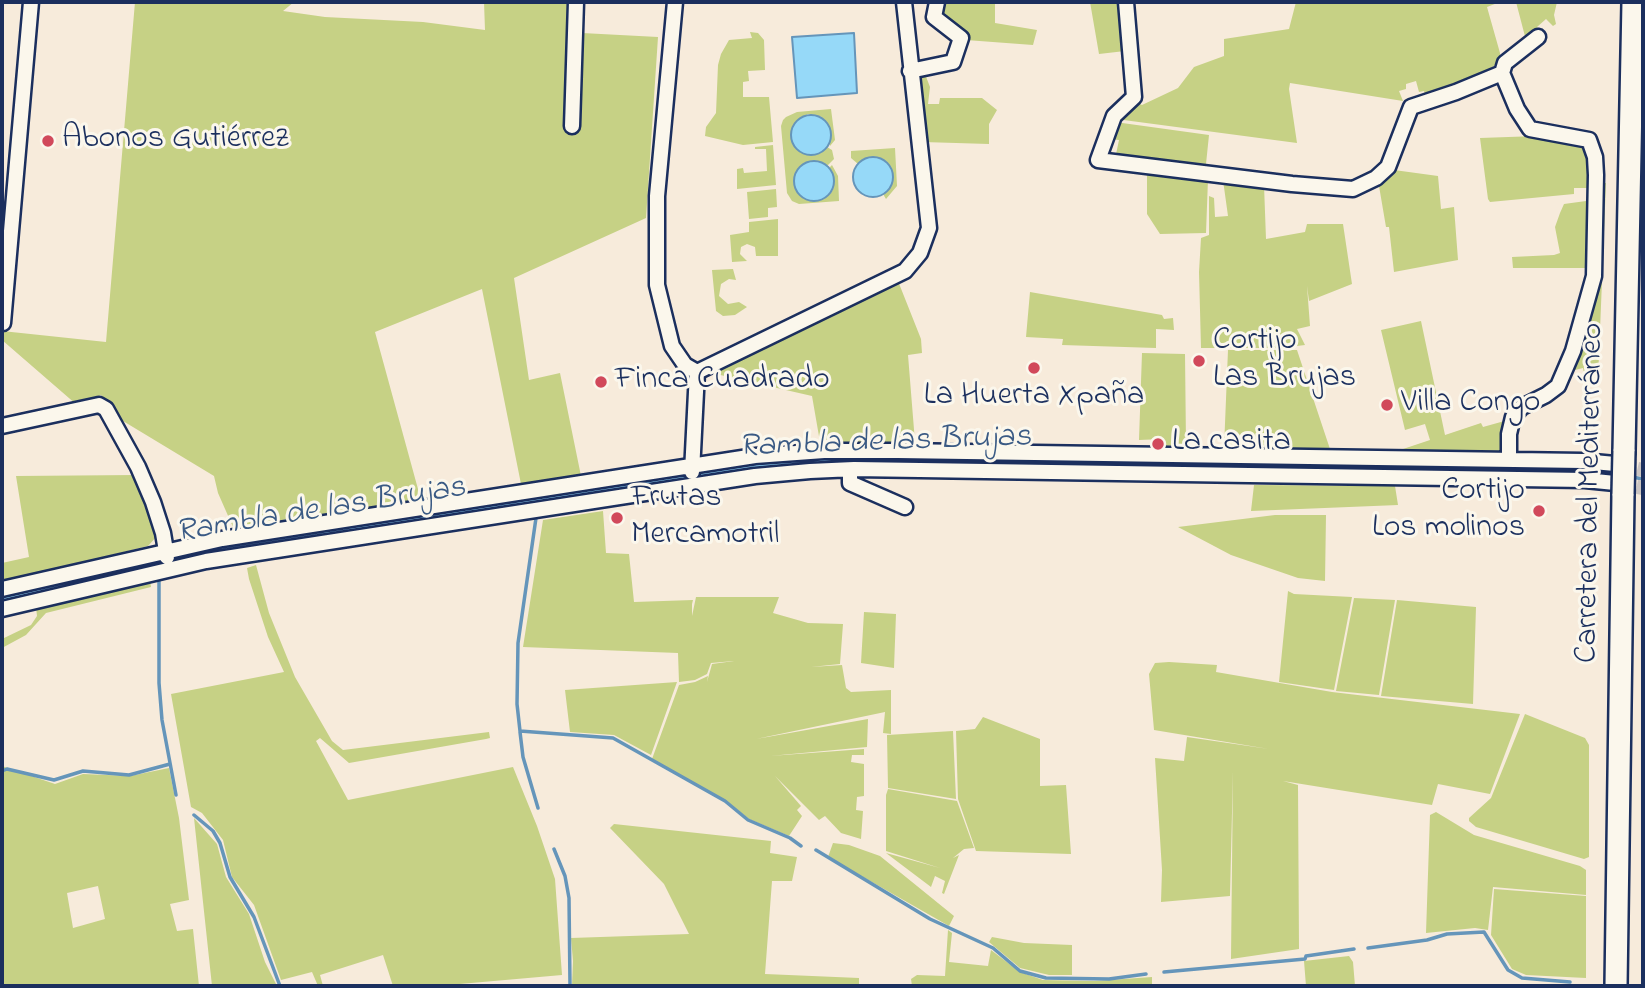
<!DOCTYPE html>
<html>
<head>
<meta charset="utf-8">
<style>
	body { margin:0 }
	#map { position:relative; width:1645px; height:988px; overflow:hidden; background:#f7ebdb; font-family:"Indie Flower",sans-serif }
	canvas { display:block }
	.frame { position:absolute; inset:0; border:4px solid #1b2f5e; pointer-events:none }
</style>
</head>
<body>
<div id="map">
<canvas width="1645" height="988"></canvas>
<div class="frame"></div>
</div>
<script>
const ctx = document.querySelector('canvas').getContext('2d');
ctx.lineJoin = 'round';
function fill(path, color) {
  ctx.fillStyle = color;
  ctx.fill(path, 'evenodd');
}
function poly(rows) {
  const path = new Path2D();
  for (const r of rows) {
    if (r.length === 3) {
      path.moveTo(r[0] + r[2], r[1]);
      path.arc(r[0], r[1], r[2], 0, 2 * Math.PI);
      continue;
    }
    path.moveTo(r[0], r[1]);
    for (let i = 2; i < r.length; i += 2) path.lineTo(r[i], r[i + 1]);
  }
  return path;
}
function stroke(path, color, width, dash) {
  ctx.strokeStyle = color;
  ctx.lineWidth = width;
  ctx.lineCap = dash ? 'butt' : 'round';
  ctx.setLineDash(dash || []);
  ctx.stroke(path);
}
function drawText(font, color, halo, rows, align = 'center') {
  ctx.font = font + ' "Indie Flower",sans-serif';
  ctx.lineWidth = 6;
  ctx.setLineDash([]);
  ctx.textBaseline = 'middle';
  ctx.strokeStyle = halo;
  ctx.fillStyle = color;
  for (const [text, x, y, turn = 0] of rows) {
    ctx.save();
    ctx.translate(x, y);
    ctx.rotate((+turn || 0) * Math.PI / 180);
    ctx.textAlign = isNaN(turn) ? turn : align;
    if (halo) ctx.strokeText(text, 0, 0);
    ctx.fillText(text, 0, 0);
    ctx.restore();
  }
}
fill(poly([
	[135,2,209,2,229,4,232,2,294,2,283,11,325,17,423,22,485,30,484,2,572,2,582,33,658,37,646,218,514,278,529,380,560,373,581,476,521,484,482,289,375,332,421,500,233,527,218,493,214,476,123,421,101,395,77,405,2,340,2,331,106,342],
	[940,2,995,2,995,23,1037,30,1033,45,966,40,938,15],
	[1090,2,1122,2,1125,51,1099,54],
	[1296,2,1500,2,1487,7,1500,53,1500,62,1462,86,1426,97,1424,91,1419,92,1416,81,1406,84,1406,89,1399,91,1403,101,1290,83,1289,89,1297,143,1116,119,1135,102,1142,105,1178,88,1194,67,1224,56,1224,39,1289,29],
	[1516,2,1557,2,1554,15,1556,24,1553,26,1546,19,1537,27,1540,31,1527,44],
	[750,32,758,33,764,40,765,70,748,71,749,81,743,82,743,97,769,97,773,142,743,145,705,136,706,127,716,113,718,65,721,54,729,40,752,38],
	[922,74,925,74,930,87,928,104,939,104,940,98,982,98,997,110,989,124,989,144,923,142,917,77],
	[831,109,835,140,830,146,822,117,808,114,796,121,804,154,817,154,827,147,832,150,834,159,827,166,824,164,794,181,799,194,809,201,821,200,831,193,834,187,834,180,829,168,832,165,838,176,839,201,799,204,792,201,787,193,781,126,783,120,786,117,797,112],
	[1115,122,1209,135,1206,164,1115,159,1119,140,1110,139],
	[1537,136,1568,139,1588,148,1590,191,1588,194,1588,188,1574,188,1574,194,1490,202,1488,199,1480,138],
	[773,145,776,185,737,189,737,169,743,168,744,173,767,171,766,149,755,149,755,147],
	[895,148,897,186,886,199,883,194,886,192,888,164,876,157,863,160,858,164,851,158,851,151],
	[1394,170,1438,176,1441,209,1454,207,1458,260,1394,272,1389,227,1386,227,1379,186],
	[1147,172,1208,179,1206,233,1160,234,1147,214],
	[1223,180,1264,185,1266,239,1305,232,1307,224,1343,224,1352,284,1309,301,1307,286,1310,326,1297,329,1305,345,1281,348,1201,348,1199,272,1201,238,1209,235,1209,196,1214,198,1215,217,1228,216],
	[1599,183,1606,183,1598,379,1586,383,1583,368,1571,371,1582,337],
	[776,189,777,207,768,208,768,217,749,219,747,192],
	[1586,201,1591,203,1590,268,1513,268,1512,257,1554,255,1560,253,1555,227,1560,213,1564,204],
	[778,219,778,256,756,256,755,247,747,244,741,247,740,254,747,261,732,262,730,235,749,232,749,222],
	[733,269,736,280,729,279,721,284,719,296,728,304,739,302,747,307,735,315,723,316,716,311,712,270],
	[898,281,921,339,922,353,908,355,915,442,820,442,812,396,716,374,713,371],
	[1030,292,1162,315,1164,319,1173,318,1174,330,1156,329,1156,348,1062,345,1063,339,1026,337],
	[1421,321,1445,435,1481,423,1483,427,1508,420,1504,453,1397,451,1430,440,1425,424,1405,430,1381,330],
	[1228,350,1297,350,1330,449,1224,448],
	[1142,353,1185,354,1186,444,1165,446,1163,439,1139,440],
	[136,475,158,535,148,546,2,582,2,563,29,557,16,476],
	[1254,485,1395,486,1398,505,1251,511],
	[603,511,606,553,629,554,634,602,693,600,692,604,692,616,696,597,779,597,773,613,808,623,843,624,840,664,811,667,842,665,846,688,851,692,891,690,891,734,883,733,885,712,756,739,868,719,867,747,770,756,864,749,864,755,852,755,851,762,864,764,864,796,857,797,856,810,863,811,861,839,841,833,825,816,819,820,775,776,801,806,797,810,802,816,789,836,749,819,725,800,652,759,679,685,695,682,708,676,707,682,712,664,734,661,711,663,707,674,695,680,679,682,678,653,523,647,543,520],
	[1275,515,1326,515,1325,581,1298,578,1231,555,1178,527],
	[256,565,269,613,295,677,332,741,343,750,489,732,490,738,486,739,349,763,320,738,316,741,348,800,513,767,537,826,555,879,562,975,437,986,393,986,383,955,320,975,323,986,318,986,312,972,281,980,254,905,232,877,223,840,202,813,191,807,171,694,284,672,268,637,249,579,247,568],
	[150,580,151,587,46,613,26,635,2,648,2,639,31,625,37,616,36,607],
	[1288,591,1294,594,1352,597,1334,690,1279,682],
	[1354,598,1395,600,1379,695,1336,691],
	[1397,600,1476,607,1473,704,1381,696],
	[864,612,896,614,894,668,861,663],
	[1169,662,1217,665,1216,672,1332,692,1520,714,1490,794,1438,784,1432,805,1283,781,1298,785,1299,949,1231,959,1233,771,1230,896,1161,902,1162,870,1155,758,1184,761,1187,737,1269,749,1154,730,1149,674,1155,663],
	[677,682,651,755,614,735,570,732,565,690],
	[1525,714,1585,738,1589,745,1589,857,1584,859,1476,827,1469,821,1469,818,1491,798],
	[983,717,1040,739,1040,786,1066,785,1071,854,976,851,958,799,956,731,975,729],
	[953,731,956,799,888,788,887,735],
	[2,766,55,784,83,774,130,776,169,768,179,818,189,900,170,904,177,931,193,929,199,986,2,986],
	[98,886,105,919,73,928,67,893],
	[888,789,957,801,974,848,964,849,953,858,959,855,944,894,942,893,945,881,935,876,931,887,886,853,940,868,886,851,886,795],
	[1436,812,1474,835,1580,866,1586,870,1586,895,1493,887,1488,930,1475,928,1426,933,1430,815],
	[194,818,217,844,226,877,249,914,265,962,277,986,212,986],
	[614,824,771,841,770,853,797,857,792,881,772,881,765,974,859,978,859,986,572,986,573,961,571,938,689,934,664,884,610,828],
	[833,843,849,845,880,856,954,916,949,926,828,857],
	[1494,889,1586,896,1586,978,1526,975,1512,969,1491,935],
	[948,930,952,933,949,962,988,966,991,950,1020,972,1043,980,1095,981,1152,977,1152,986,912,986,911,979,917,975,945,976],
	[992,937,1024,943,1072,945,1072,975,1049,975,1020,968,989,942],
	[1349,956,1353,962,1355,986,1306,986,1304,961]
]), '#c6d185');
const water = poly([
	[854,33,857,93,797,98,792,37,854,33],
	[811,135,20],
	[873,177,20],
	[814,181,20],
	[794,456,1615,467,1614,479,848,466,529,507,2,605,2,591,160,555,794,456]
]);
fill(water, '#96d9f8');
stroke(water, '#6595ba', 2);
stroke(poly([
	[1632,477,1643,479],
	[536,518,518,643,517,704,520,731,613,738,725,801,748,820,790,838,801,846],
	[159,581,159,683,162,720,176,795],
	[520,732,523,757,538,808],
	[2,771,7,769,54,780,83,771,129,775,170,764],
	[194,815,213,831,220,843,230,877,254,917,280,986],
	[554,849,565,876,569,898,570,986],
	[816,850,930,919,993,948,1020,971,1046,978,1109,979,1146,974],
	[1368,948,1427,940,1447,934,1484,932,1508,970,1522,978,1570,982],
	[1164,972,1305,959,1306,956,1354,949]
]), '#6595ba', 3.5);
stroke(poly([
	[1617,464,1643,470],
	[1616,483,1643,488]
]), '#cbc5c2', 14, [14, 7]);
const minor = poly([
	[675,2,657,196,657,285,672,346,685,365,697,372],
	[1126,2,1134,97,1114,116,1098,160,1292,184,1353,189,1376,178,1388,167,1411,107,1456,92,1502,73,1517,109,1530,129,1589,140,1595,157,1596,175,1594,276,1573,351,1558,386,1546,395,1522,407,1513,417,1509,434,1509,460],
	[910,71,953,62,961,38,934,17,937,2],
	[1502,73,1505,63,1538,37],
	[572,126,576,2],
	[2,322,3,323,31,2],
	[697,372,905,271,920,253,929,228,904,2],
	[2,426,99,405,106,409,138,467,153,502,163,533,167,557],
	[850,470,850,483,905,507],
	[692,472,697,372],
	[2,589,222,539,755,456,824,451,898,451,1583,461,1615,464],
	[2,609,206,561,755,476,810,471,854,469,1249,475,1585,480,1615,483]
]);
const highway = poly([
	[1624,451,1633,2],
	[1616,986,1623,494]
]);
stroke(minor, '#1b2f5e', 19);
stroke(highway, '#1b2f5e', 26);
stroke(minor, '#fbf7ec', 14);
stroke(highway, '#fbf7ec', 21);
const highwayBridge = poly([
	[1623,494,1624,451]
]);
stroke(highwayBridge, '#1b2f5e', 26, []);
stroke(highwayBridge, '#fbf7ec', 21);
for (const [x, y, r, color] of [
	[48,141,7,"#d1495b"],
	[1199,361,7,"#d1495b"],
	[1034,368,7,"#d1495b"],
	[601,382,7,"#d1495b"],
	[1387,405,7,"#d1495b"],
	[1158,444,7,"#d1495b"],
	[1539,511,7,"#d1495b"],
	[617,518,7,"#d1495b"]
]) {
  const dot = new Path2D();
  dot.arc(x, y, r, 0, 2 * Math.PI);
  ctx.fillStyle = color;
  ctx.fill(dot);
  stroke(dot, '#fbf7ec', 2.5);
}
drawText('32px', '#1b2f5e', '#fbf7ec', [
	["Abonos Gutiérrez",62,141],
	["Cortijo",1213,343],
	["Las Brujas",1213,380],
	["Finca Cuadrado",615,382],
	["La Huerta Xpaña",1034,398,"center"],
	["Villa Congo",1401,405],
	["La casita",1172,444],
	["Cortijo",1525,493,"right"],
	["Los molinos",1525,530,"right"],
	["Frutas",631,500],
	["Mercamotril",631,537]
], 'left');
drawText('32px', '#1b2f5e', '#fbf7ec', [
	["Carretera del Mediterráneo",1592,493,-89]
]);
drawText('italic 33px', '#3a5a84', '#fbf7ec', [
	["Rambla de las Brujas",885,444,-2],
	["Rambla de las Brujas",321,512,-9]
]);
</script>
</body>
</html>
